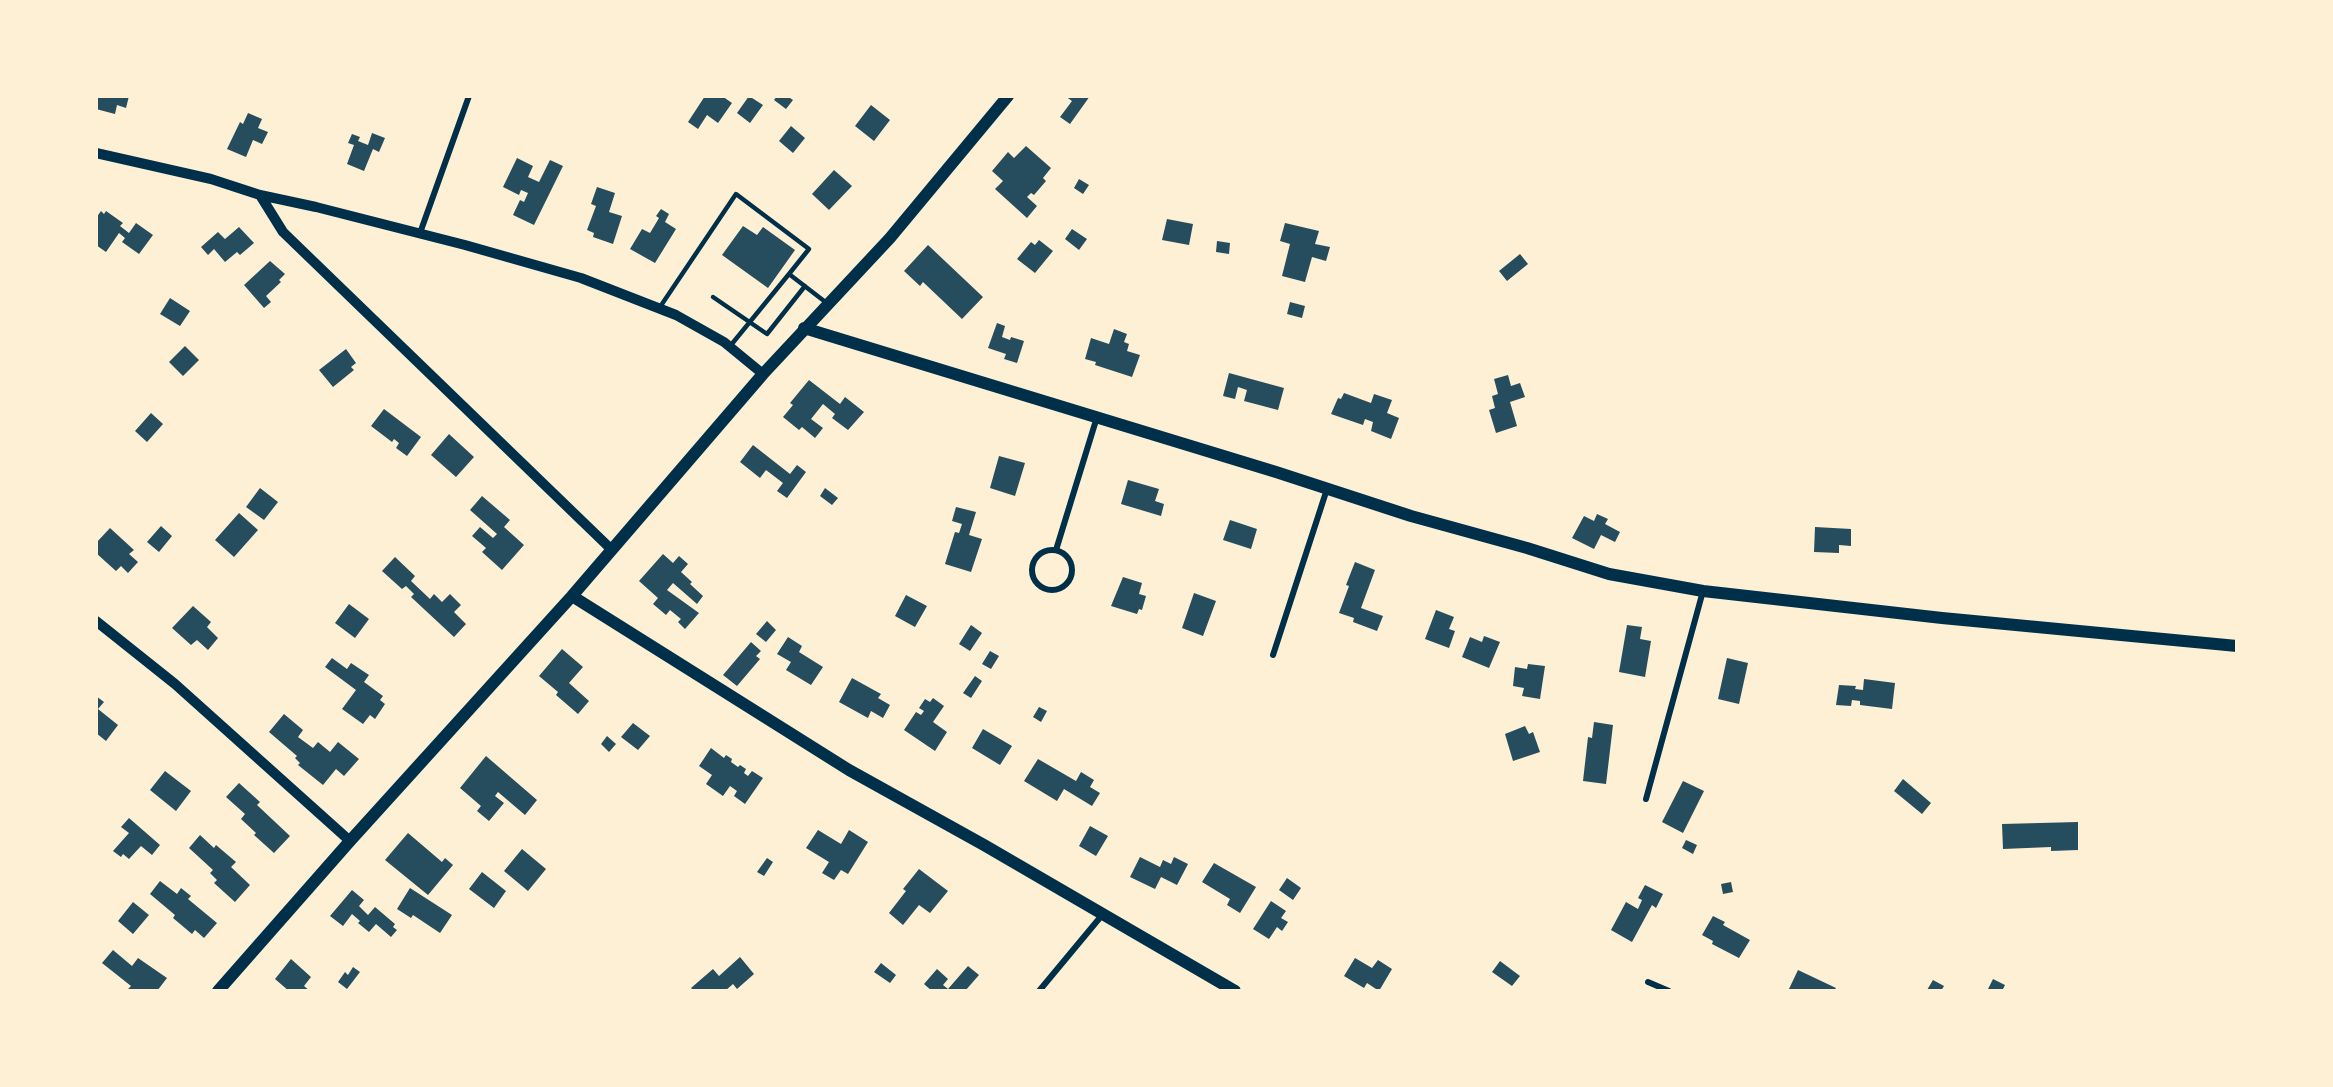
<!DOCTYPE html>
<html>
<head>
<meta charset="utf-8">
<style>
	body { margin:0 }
	#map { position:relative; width:2333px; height:1087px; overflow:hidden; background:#fdf0d5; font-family:Ubuntu,sans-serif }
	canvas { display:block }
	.frame { position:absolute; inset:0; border:98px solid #fdf0d5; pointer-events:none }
</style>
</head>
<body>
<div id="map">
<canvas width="2333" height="1087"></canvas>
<div class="frame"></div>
</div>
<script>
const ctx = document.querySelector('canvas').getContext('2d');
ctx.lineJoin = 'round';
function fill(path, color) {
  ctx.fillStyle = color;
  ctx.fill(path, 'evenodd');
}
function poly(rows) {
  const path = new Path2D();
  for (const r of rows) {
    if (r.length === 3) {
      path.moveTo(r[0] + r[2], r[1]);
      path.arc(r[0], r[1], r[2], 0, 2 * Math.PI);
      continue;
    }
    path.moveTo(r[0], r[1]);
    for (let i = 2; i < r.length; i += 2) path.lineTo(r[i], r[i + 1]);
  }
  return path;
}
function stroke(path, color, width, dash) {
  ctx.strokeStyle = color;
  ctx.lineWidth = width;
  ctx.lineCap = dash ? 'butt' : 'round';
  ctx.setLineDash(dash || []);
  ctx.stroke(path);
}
fill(poly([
	[96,96,129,96,126,108,117,105,115,114,96,109],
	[705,96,722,96,732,103,718,123,707,115,698,129,688,122],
	[749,96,763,105,750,123,737,113],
	[777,96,787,96,793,100,786,109,774,100],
	[1065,96,1090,96,1070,124,1060,117,1072,101],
	[871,105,890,120,874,141,855,126],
	[248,113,262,119,258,128,268,132,262,144,253,140,246,157,227,149,240,122,243,124],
	[791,126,805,138,793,153,779,141],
	[372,133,385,138,379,152,373,149,364,171,347,164,354,145,348,143,352,134,360,137,358,141,368,145],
	[1026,146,1051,168,1043,178,1046,181,1034,195,1031,193,1027,197,1037,206,1027,218,995,189,1003,181,992,171,1008,152,1014,158],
	[517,158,533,166,528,177,539,182,550,160,563,166,534,225,513,215,520,200,524,202,528,193,521,190,519,195,503,187],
	[834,170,852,186,829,210,812,194],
	[1079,179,1089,185,1083,194,1074,188],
	[597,187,615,193,609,212,622,216,613,244,593,237,594,233,587,230,596,206,591,204],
	[661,209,669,214,665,222,676,229,655,263,630,249,642,229,650,233,659,218,656,216],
	[101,211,104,214,106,211,123,223,120,226,129,233,136,223,153,235,139,254,122,242,125,238,119,233,106,252,96,245,96,218],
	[1167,219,1193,224,1189,245,1162,240],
	[1285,223,1319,231,1315,244,1330,247,1326,261,1312,257,1305,282,1282,276,1290,244,1280,241],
	[743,226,757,235,763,227,795,250,768,288,722,255],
	[239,227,254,243,240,255,237,252,225,262,214,249,208,255,201,247,218,232,225,239],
	[1072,229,1087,239,1079,250,1065,239],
	[1039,240,1053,251,1035,273,1017,259,1031,242,1035,245],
	[1217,241,1230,243,1229,254,1216,252],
	[928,245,983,297,962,319,923,282,920,286,904,271],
	[1520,254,1528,264,1507,281,1499,271],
	[270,261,285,274,279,280,281,282,266,296,271,302,264,308,244,285],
	[170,298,190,311,180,326,160,314],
	[1290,302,1305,306,1302,318,1287,314],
	[997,323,1005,326,1002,337,1010,340,1011,337,1024,341,1017,363,1004,359,1006,354,988,348],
	[1114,329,1127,334,1124,342,1129,344,1127,351,1140,355,1132,377,1095,365,1096,362,1085,359,1091,338,1109,344],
	[185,346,199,360,183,376,169,362],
	[346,349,356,363,351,367,354,370,333,387,319,370],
	[1229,373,1284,388,1278,410,1244,401,1247,390,1238,387,1235,399,1223,396],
	[1508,375,1511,386,1520,383,1525,397,1510,402,1517,426,1496,433,1489,410,1495,408,1492,396,1498,394,1494,379],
	[809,380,840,404,845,397,864,412,848,430,832,418,835,414,823,404,811,419,823,428,815,438,802,427,799,430,783,417,793,405,790,403],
	[1344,393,1371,403,1374,394,1392,400,1387,413,1399,418,1391,439,1371,431,1373,422,1365,419,1363,425,1331,414,1338,398,1341,399],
	[384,409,421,437,407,456,396,448,399,443,394,439,392,442,371,426],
	[151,413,163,424,147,442,135,431],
	[449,434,474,457,456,477,431,455],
	[753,445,790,474,797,465,806,472,787,498,777,491,783,483,766,470,760,478,740,462],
	[999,456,1025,463,1015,496,990,488],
	[1128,480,1159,489,1155,501,1164,504,1161,516,1121,504],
	[260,488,278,502,264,520,246,507],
	[825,488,838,498,832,505,820,496],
	[482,496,510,520,504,527,524,545,502,570,482,552,486,548,472,536,480,527,493,538,497,534,470,510],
	[956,507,976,512,969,535,982,539,971,572,945,564,955,532,959,533,962,524,952,521],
	[239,513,258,530,234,557,215,540],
	[1597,514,1608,519,1605,524,1620,532,1615,542,1601,535,1594,549,1572,538,1584,516,1594,521],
	[1230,520,1257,529,1251,549,1223,540],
	[161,526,172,536,159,552,147,542],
	[1815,527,1851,529,1851,546,1839,545,1839,553,1814,552],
	[110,528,134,550,129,554,138,562,128,573,121,566,116,571,96,553,96,543],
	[663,554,673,563,679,556,688,564,681,572,692,582,690,584,703,596,697,604,673,583,667,590,699,613,685,629,678,622,681,619,670,610,666,615,653,604,658,598,639,581],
	[395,557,415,576,411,581,430,599,434,594,442,602,450,594,461,605,454,612,466,624,454,637,411,597,414,594,406,586,402,589,382,571],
	[1355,562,1375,570,1361,608,1383,616,1377,631,1353,622,1354,618,1339,613,1349,586,1346,585],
	[1123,577,1142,583,1139,594,1146,596,1142,610,1139,609,1137,614,1111,606],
	[1194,593,1216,601,1203,636,1182,628],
	[906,595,927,606,915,627,895,616],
	[349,604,369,619,355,638,335,623],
	[193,606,211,622,207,627,218,638,208,650,197,640,191,645,172,628],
	[1436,610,1454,617,1449,629,1455,631,1449,648,1425,639],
	[767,621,776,630,766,642,756,634],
	[971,625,982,633,970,651,959,644],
	[1627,625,1642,627,1640,639,1651,641,1645,677,1619,672],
	[1484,636,1500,642,1489,668,1462,657,1470,637,1482,642],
	[788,637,802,646,799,652,823,667,811,685,786,670,791,662,777,654],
	[751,642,761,651,756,656,760,659,737,686,723,675],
	[562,649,583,667,569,683,589,701,578,714,556,695,558,692,539,676],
	[990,651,999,656,991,669,982,664],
	[332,658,347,669,351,663,369,675,364,682,383,696,380,700,385,704,375,719,370,715,363,724,342,709,356,690,325,667],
	[1727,658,1748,663,1739,704,1718,699],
	[1528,664,1545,666,1540,699,1522,696,1524,688,1513,686,1515,667,1527,669],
	[975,676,982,681,971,698,963,693],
	[852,678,881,694,878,698,890,705,883,718,871,711,868,718,839,702],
	[1864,679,1895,683,1892,709,1860,705,1860,701,1852,700,1851,706,1836,705,1839,685,1856,686,1855,689,1863,690],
	[96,696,104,702,98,709,118,725,106,741,96,733],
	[933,698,944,706,933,722,947,732,935,751,904,730,916,712,921,715,924,711,919,708,925,699,930,702],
	[1039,707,1047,711,1041,722,1033,717],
	[284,714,303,730,298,737,313,748,318,742,330,752,338,742,359,759,344,776,336,769,323,785,298,765,300,763,295,758,297,756,269,732],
	[1594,722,1613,725,1606,784,1583,781,1588,737,1592,738],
	[633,723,650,736,638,750,621,737],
	[1525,726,1529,734,1533,732,1540,752,1513,761,1505,734],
	[983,729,1012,746,1000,765,972,748],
	[607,736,616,744,609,752,601,744],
	[711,748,724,758,726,755,732,759,731,762,738,767,740,765,746,769,744,773,748,776,752,771,763,778,745,804,734,796,737,791,730,786,723,796,706,784,712,775,699,766],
	[486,756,537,800,525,815,498,792,495,796,504,803,489,821,477,811,481,806,460,788],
	[1038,759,1076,781,1081,772,1094,780,1090,787,1100,793,1092,806,1064,789,1057,801,1024,781],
	[165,771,191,791,176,811,150,790],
	[1903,779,1931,803,1922,814,1894,791],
	[1683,781,1704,791,1683,833,1662,822],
	[239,783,260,802,257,805,290,836,274,853,254,835,256,833,241,819,245,814,226,797],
	[129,818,160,845,152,855,141,846,129,859,123,854,121,857,113,851,129,833,121,827],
	[2078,822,2078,850,2051,851,2051,847,2003,849,2002,824],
	[1090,826,1108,836,1096,856,1079,846],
	[818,830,841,844,849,830,868,842,848,874,841,870,834,880,822,873,829,862,806,848],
	[408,833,442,862,445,858,453,865,428,895,385,860],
	[200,835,214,848,216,845,236,862,231,867,250,885,235,902,214,883,217,880,210,873,213,870,189,848],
	[1686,840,1697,845,1693,854,1682,848],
	[522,849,546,869,528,891,504,871],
	[1140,857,1160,867,1163,860,1171,864,1174,857,1188,864,1177,885,1161,877,1155,889,1130,877],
	[767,858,773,862,764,876,757,872],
	[1214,863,1256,887,1240,913,1227,905,1230,899,1202,882],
	[919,869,948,891,930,913,919,905,903,925,889,913,906,891,903,889],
	[482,872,506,891,494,908,469,889],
	[1287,878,1301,888,1293,900,1279,890],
	[160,881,177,894,181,888,191,896,188,899,217,923,204,938,195,930,192,934,173,918,175,915,150,894],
	[1731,882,1733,892,1723,894,1721,884],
	[1645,885,1663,894,1656,908,1652,905,1632,942,1611,930,1626,902,1638,909,1642,900,1638,898],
	[410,888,452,915,440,933,413,915,411,918,397,909],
	[352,890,364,900,359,906,368,915,375,907,395,924,393,927,397,930,391,937,376,924,369,932,358,923,360,921,352,914,343,926,330,916],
	[1271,901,1286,911,1281,918,1288,922,1282,931,1277,927,1269,939,1253,929],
	[133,902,149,915,133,934,118,921],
	[1713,916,1725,922,1723,925,1750,940,1739,958,1712,944,1713,941,1702,935],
	[113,950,132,966,138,958,167,978,157,991,131,991,128,989,131,986,102,963],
	[740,957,754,974,737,989,733,984,725,991,694,991,691,988,713,969,719,976],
	[1355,958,1372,968,1378,960,1392,969,1379,991,1367,983,1364,988,1344,976],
	[291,959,311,977,304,986,310,991,289,991,275,979],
	[1500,961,1520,976,1512,986,1492,972],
	[881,963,896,975,890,983,874,972],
	[968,966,979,975,965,991,932,991,924,984,937,969,948,979,943,985,948,989],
	[353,967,360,972,347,989,338,982,345,972,348,975],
	[1798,970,1836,988,1834,991,1788,991],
	[1993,979,2005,985,2002,991,1987,991],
	[1933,980,1944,986,1941,991,1927,990]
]), '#264d5e');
stroke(poly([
	[713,297,767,334,805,286],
	[660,307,736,194,809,249,789,274],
	[731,345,789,274,828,304]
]), '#003049', 4.5);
stroke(poly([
	[420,233,469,96],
	[1052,570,20],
	[1056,550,1097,417],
	[1273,655,1327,489],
	[1646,799,1703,591],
	[1648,982,1669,991],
	[1039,991,1103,914]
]), '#003049', 6);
stroke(poly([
	[96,153,211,179,260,195,283,232,612,550],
	[260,195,316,207,465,245,581,278,676,315,724,342,763,374],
	[96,621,175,684,350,841]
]), '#003049', 10);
stroke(poly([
	[804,328,1276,472,1411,516,1527,548,1609,574,1703,591,1942,618,2237,646],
	[572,596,849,770,984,845,1235,991],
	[218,991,350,841,572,596,763,374,890,238,1008,96]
]), '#003049', 12);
</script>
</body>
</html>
